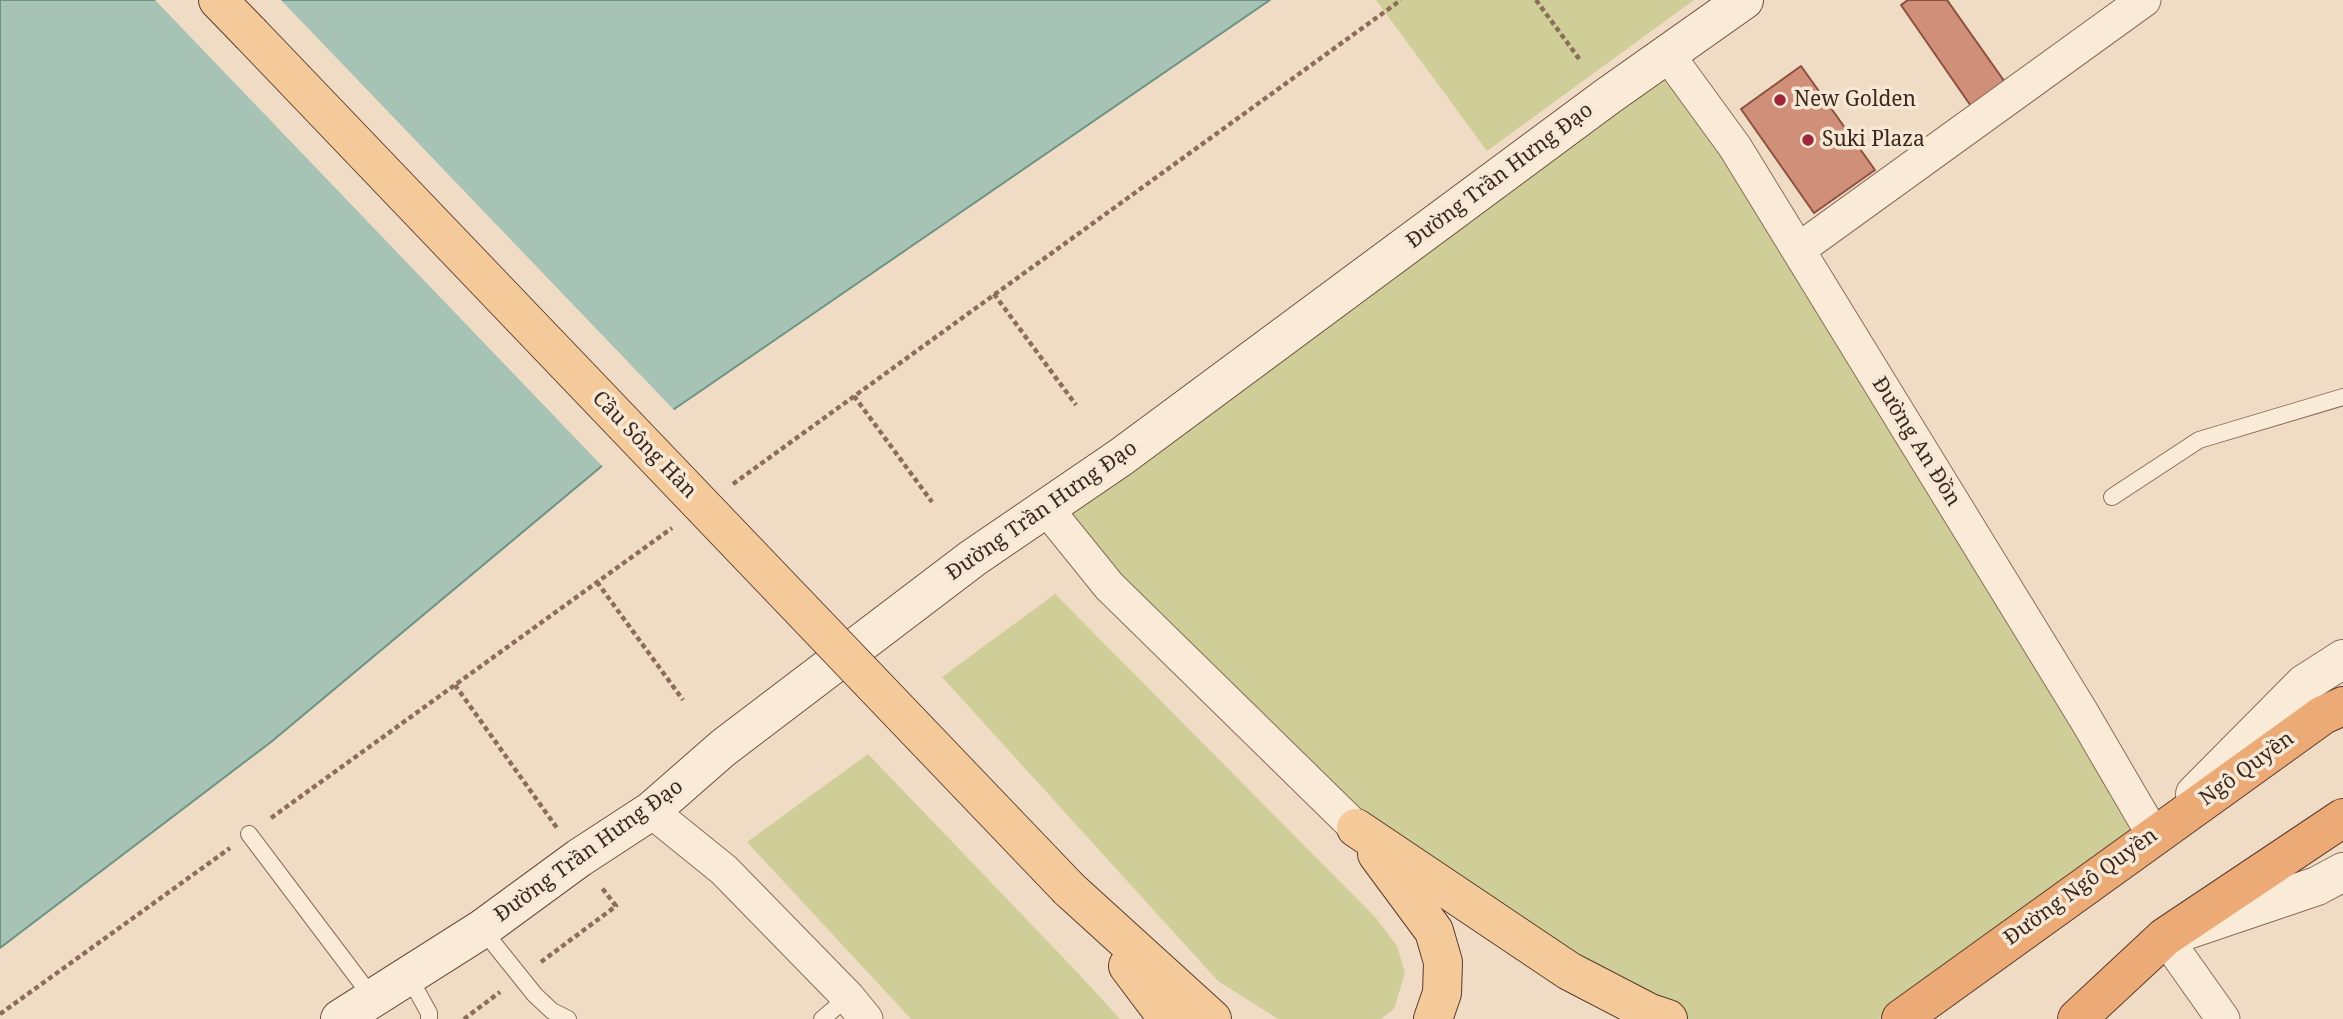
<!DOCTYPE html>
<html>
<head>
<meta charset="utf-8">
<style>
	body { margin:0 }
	canvas { display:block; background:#f0dcc4 }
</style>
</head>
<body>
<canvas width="2343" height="1019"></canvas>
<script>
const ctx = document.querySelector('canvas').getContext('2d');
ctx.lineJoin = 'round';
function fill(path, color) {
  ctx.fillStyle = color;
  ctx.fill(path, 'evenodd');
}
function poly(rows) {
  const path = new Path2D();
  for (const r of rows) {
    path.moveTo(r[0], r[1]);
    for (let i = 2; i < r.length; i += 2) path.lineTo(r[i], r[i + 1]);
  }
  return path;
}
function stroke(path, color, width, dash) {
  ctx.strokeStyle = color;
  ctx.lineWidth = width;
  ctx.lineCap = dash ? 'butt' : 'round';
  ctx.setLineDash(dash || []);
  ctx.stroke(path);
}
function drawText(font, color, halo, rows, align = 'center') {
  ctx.font = font + ' "Noto Serif",serif';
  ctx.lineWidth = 7;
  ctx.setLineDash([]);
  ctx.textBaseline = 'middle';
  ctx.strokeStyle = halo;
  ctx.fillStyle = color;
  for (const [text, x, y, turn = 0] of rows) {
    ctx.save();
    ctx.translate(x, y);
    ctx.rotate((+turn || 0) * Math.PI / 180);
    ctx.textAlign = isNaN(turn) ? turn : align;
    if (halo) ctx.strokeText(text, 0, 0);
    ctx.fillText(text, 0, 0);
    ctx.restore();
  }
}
fill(poly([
	[1376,0,1694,0,1487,151],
	[1668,55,2154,836,1913,1009,1878,1019,1668,1019,1356,828,1046,508],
	[1055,594,1376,918,1397,946,1405,973,1394,1009,1381,1019,1278,1019,1218,981,942,677],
	[868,754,1077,972,1120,1019,911,1019,747,842]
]), '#cfcd98');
const water = poly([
	[0,0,1270,0,651,425,271,742,0,948,0,0]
]);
fill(water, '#a6c3b6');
stroke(water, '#6c9383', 2);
fill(poly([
	[155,0,281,0,676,412,654,428,604,468]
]), '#f0dcc4');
const building = poly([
	[1908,0,1947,0,2007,85,1973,109,1901,5,1908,0],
	[1801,66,1875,170,1814,213,1741,109,1801,66]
]);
fill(building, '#d08f79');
stroke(building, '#8d503e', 2);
const service = poly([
	[2112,497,2199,440,2343,397],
	[249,834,372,997],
	[482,929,535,995,552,1011,568,1019],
	[408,975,429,1013,429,1019],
	[822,1019,848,997]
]);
const minor = poly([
	[1668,55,1735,147,2084,716,2154,836],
	[1798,250,2144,0],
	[1046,508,1109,586,1356,828],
	[651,811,724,870,848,997,866,1019],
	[2165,937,2223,1019]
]);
const tertiary = poly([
	[2195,794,2304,684,2343,659],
	[2187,930,2317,886,2343,872]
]);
const secondary = poly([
	[340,1019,482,929,579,858,651,811,723,748,973,558,1121,457,1608,96,1744,0]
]);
const primary = poly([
	[218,0,250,33],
	[1356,828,1569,971,1650,1013,1668,1019],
	[1377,854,1434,931,1443,962,1442,993,1433,1019],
	[1069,889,1212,1019],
	[1128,966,1168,1019]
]);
const trunk = poly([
	[1901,1019,2323,715,2343,706],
	[2077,1019,2165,937,2343,818]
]);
stroke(service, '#8c6c5a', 18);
stroke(minor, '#8c6c5a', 35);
stroke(tertiary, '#8c6c5a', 40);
stroke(secondary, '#6e4d3d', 40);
stroke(primary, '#5a3b2e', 40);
stroke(trunk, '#5a3b2e', 40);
stroke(poly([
	[1536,0,1580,60],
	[994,294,1076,405],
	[854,396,932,502],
	[733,484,1401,0],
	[597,582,683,700],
	[455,685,557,828],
	[271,818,672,528],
	[541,962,616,906,602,888],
	[0,1014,230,848],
	[464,1019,500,992]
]), '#8c6c5a', 4.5, [5, 3.5]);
stroke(service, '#faebd8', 16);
stroke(minor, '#faebd8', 33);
stroke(tertiary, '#faebd8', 38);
stroke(secondary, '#faebd8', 38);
stroke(primary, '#f5ca9b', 38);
stroke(trunk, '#ecaa76', 38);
const primaryBridge = poly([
	[250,33,1069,889]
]);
stroke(primaryBridge, '#5a3b2e', 40, []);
stroke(primaryBridge, '#f5ca9b', 38);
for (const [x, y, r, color] of [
	[1780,100,7,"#9e263b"],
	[1808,140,7,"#9e263b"]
]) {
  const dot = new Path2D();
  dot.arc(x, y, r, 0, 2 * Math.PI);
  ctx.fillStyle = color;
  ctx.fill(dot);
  stroke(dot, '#f7e8d5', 2.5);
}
drawText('21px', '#3c281e', '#f7e8d5', [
	["New Golden",1794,100],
	["Suki Plaza",1822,140]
], 'left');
drawText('21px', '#3c281e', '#f7e8d5', [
	["Đường Trần Hưng Đạo",1500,176,-37],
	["Đường An Đồn",1916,442,58],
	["Cầu Sông Hàn",644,445,46],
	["Đường Trần Hưng Đạo",1042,511,-35],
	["Ngô Quyền",2247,769,-36],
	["Đường Trần Hưng Đạo",589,851,-36],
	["Đường Ngô Quyền",2081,887,-36]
]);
</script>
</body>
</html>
